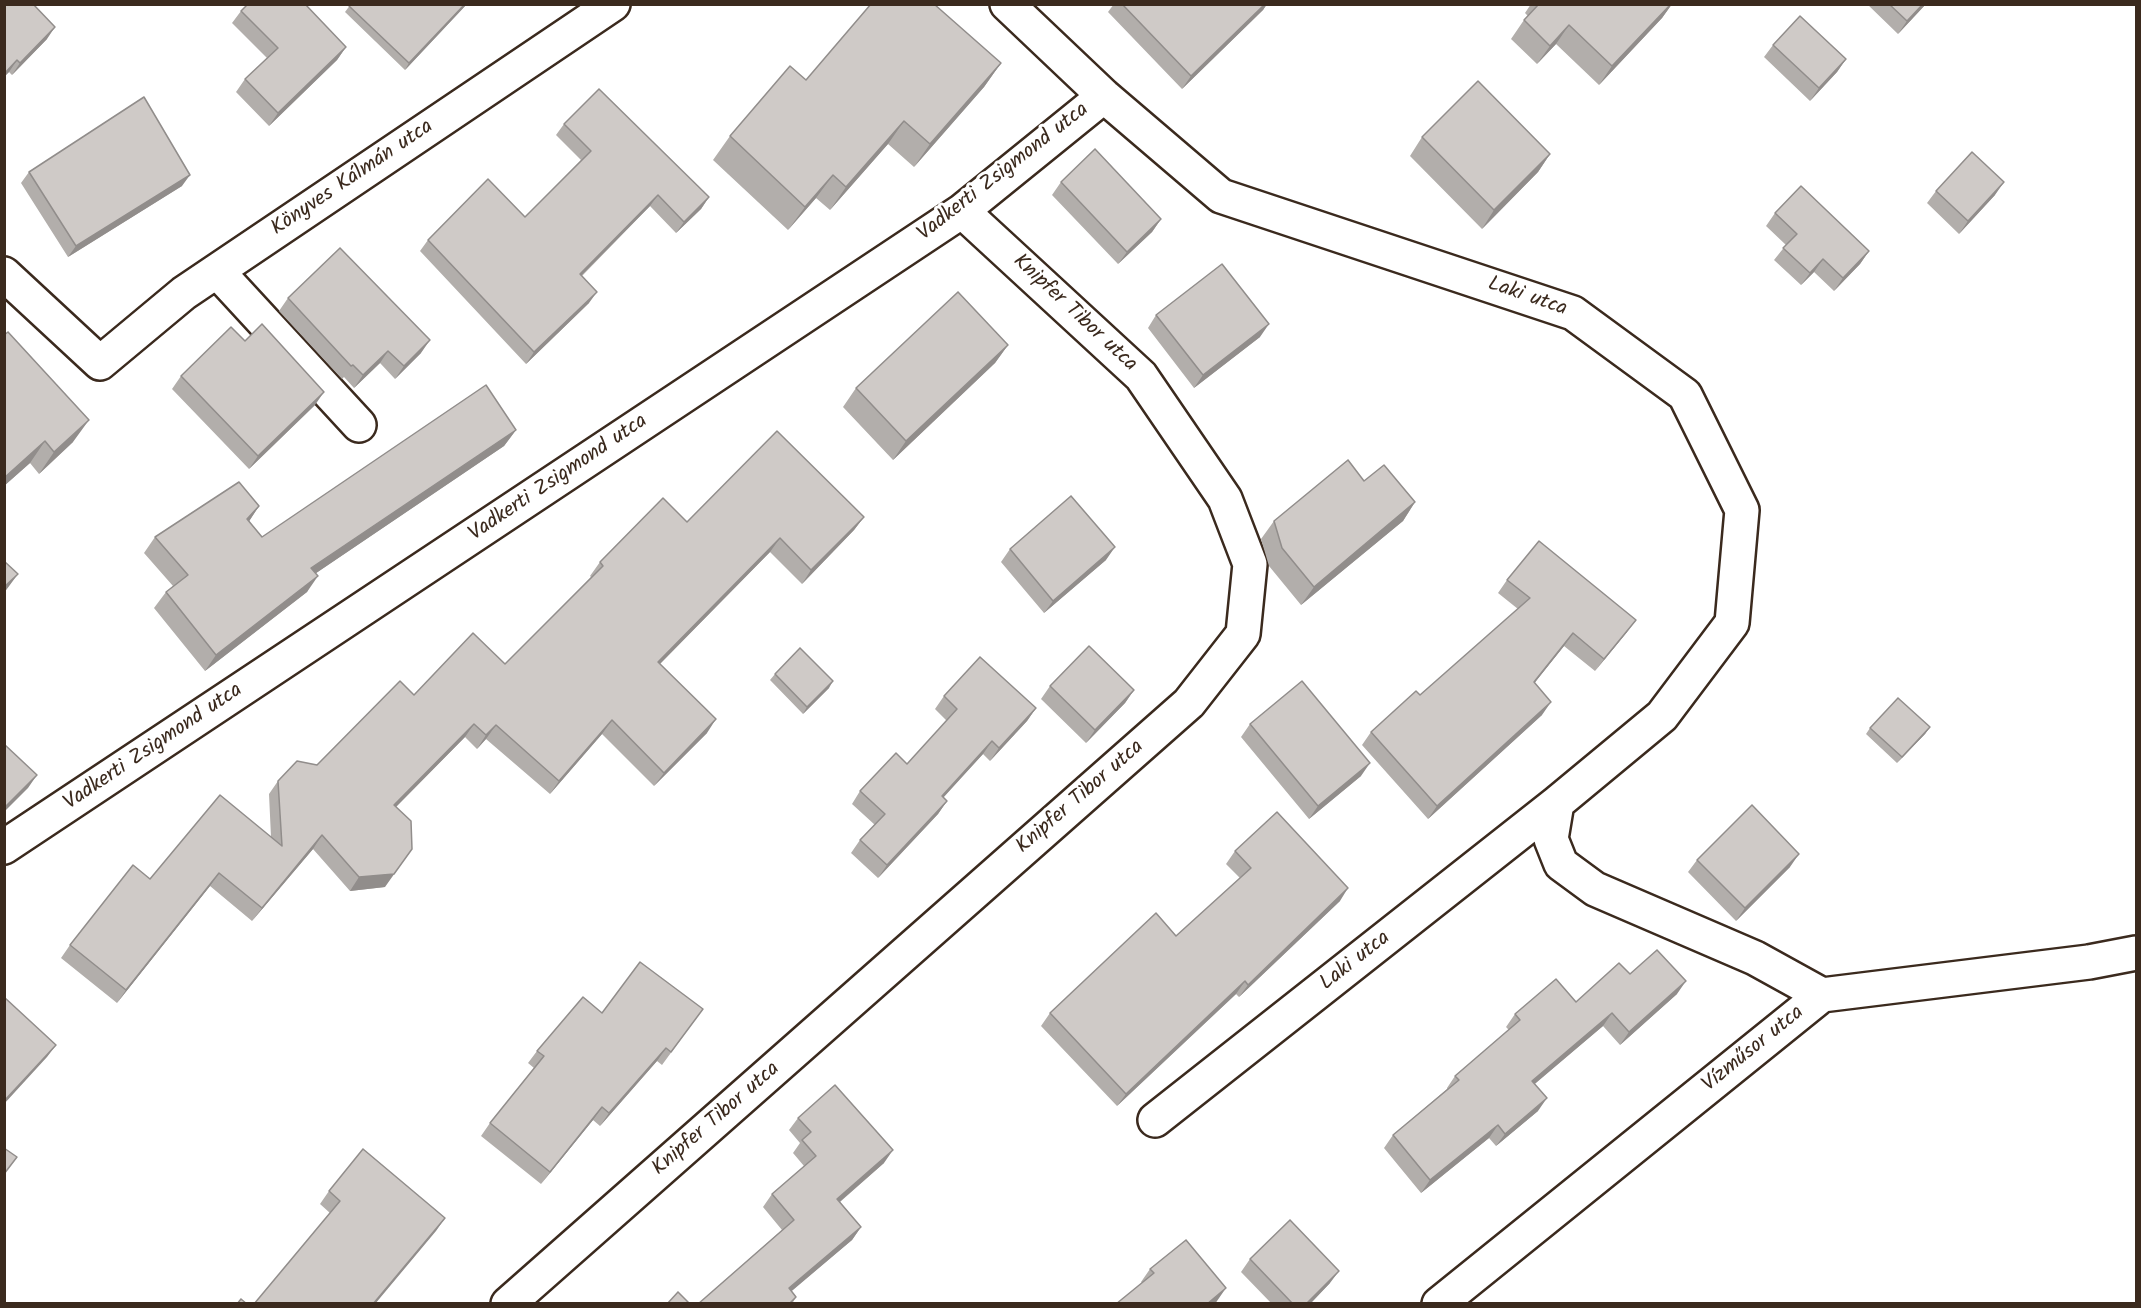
<!DOCTYPE html>
<html>
<head>
<meta charset="utf-8">
<style>
	body { margin:0 }
	#map { position:relative; width:2141px; height:1308px; overflow:hidden; background:#fff; font-family:Kalam,sans-serif }
	canvas { display:block }
	.frame { position:absolute; inset:0; border:6px solid #3b2a1e; pointer-events:none }
</style>
</head>
<body>
<div id="map">
<canvas width="2141" height="1308"></canvas>
<div class="frame"></div>
</div>
<script>
const ctx = document.querySelector('canvas').getContext('2d');
ctx.lineJoin = 'round';
function poly(rows) {
  const path = new Path2D();
  for (const r of rows) {
    path.moveTo(r[0], r[1]);
    for (let i = 2; i < r.length; i += 2) path.lineTo(r[i], r[i + 1]);
  }
  return path;
}
function stroke(path, color, width, dash) {
  ctx.strokeStyle = color;
  ctx.lineWidth = width;
  ctx.lineCap = dash ? 'butt' : 'round';
  ctx.setLineDash(dash || []);
  ctx.stroke(path);
}
function fill(path, color) {
  ctx.fillStyle = color;
  ctx.fill(path, 'evenodd');
}
function drawText(font, color, halo, rows, align = 'center') {
  ctx.font = font + ' Kalam,sans-serif';
  ctx.lineWidth = 6;
  ctx.setLineDash([]);
  ctx.textBaseline = 'middle';
  ctx.strokeStyle = halo;
  ctx.fillStyle = color;
  for (const [text, x, y, turn = 0] of rows) {
    ctx.save();
    ctx.translate(x, y);
    ctx.rotate((+turn || 0) * Math.PI / 180);
    ctx.textAlign = isNaN(turn) ? turn : align;
    if (halo) ctx.strokeText(text, 0, 0);
    ctx.fillText(text, 0, 0);
    ctx.restore();
  }
}
const minor = poly([
	[1007,4,1104,96,1221,196,1573,313,1685,395,1742,510,1732,623,1662,716,1557,803,1551,839,1561,864,1595,889,1755,958,1822,995],
	[217,271,359,425],
	[4,274,100,363,184,293,613,4],
	[4,847,962,211,1104,96],
	[1155,1120,1557,803],
	[508,1304,1189,703,1243,634,1250,564,1225,499,1141,376,962,211],
	[1439,1304,1822,995,2089,962,2136,953]
]);
stroke(minor, '#3b2a1e', 38);
stroke(minor, '#fff', 33);
fill(poly([
	[4,4,47,39,12,75,9,72,4,77],
	[351,4,467,4,405,70,345,12],
	[1114,4,1267,4,1263,10,1182,89,1108,12],
	[1531,4,1672,4,1662,18,1599,85,1556,44,1537,64,1511,39,1524,20,1528,16,1525,13],
	[1867,4,1926,4,1898,34],
	[241,11,346,47,337,60,269,126,236,92,245,79,267,58,232,23],
	[1773,45,1846,59,1837,72,1810,101,1764,57],
	[1001,63,984,87,914,167,888,144,830,210,816,198,788,230,713,160,730,136,806,80],
	[564,124,709,197,701,209,676,233,650,206,582,276,589,303,526,364,420,251,428,240,525,217,581,160,556,135],
	[1422,137,1550,154,1538,172,1482,229,1410,156],
	[29,172,182,186,68,257,21,183],
	[1061,182,1161,219,1152,232,1118,264,1052,195],
	[1936,191,1995,195,1959,234,1927,203],
	[1775,213,1869,251,1860,264,1834,291,1814,272,1801,285,1774,260,1786,245,1766,226],
	[288,298,421,353,395,379,380,363,354,388,344,377,342,379,279,311],
	[1156,315,1260,337,1194,388,1148,328],
	[4,335,73,442,39,474,30,463,4,486],
	[1008,345,995,363,893,460,843,407,856,388],
	[181,376,315,405,249,469,172,389],
	[516,430,504,446,316,573,307,592,205,671,154,608,166,592,173,586,144,553,155,537,259,506,249,521,262,537],
	[1364,481,1415,502,1403,521,1301,605,1269,566,1261,539,1274,521],
	[864,517,854,530,802,584,770,552,660,664,707,733,654,786,602,734,550,794,486,739,477,749,465,737,396,807,385,887,350,891,313,849,252,921,210,886,117,1003,61,958,70,945,150,879,271,837,269,794,278,781,317,765,414,695,505,664,591,577,590,576,600,562,687,522],
	[1010,549,1106,560,1044,613,1001,562],
	[1507,580,1627,632,1595,671,1564,646,1534,683,1542,715,1428,819,1362,745,1371,732,1420,695,1518,609,1498,593],
	[775,674,829,688,803,714,770,680],
	[1050,686,1134,690,1125,703,1086,743,1041,699],
	[944,696,1036,708,1027,721,990,761,983,754,943,797,947,801,938,814,878,878,851,853,860,840,875,825,852,804,860,791,907,764,947,721,935,709],
	[1250,724,1361,776,1309,819,1241,737],
	[1930,727,1925,734,1897,763,1866,734,1870,728],
	[1235,851,1340,901,1239,997,1236,994,1117,1106,1041,1026,1050,1013,1176,936,1240,878,1226,864],
	[1697,860,1790,867,1736,921,1688,872],
	[1630,974,1677,994,1620,1045,1603,1026,1534,1084,1538,1111,1496,1146,1489,1138,1421,1193,1384,1148,1393,1135,1447,1089,1447,1088,1455,1076,1509,1030,1506,1027,1515,1014,1576,1002],
	[703,1009,662,1065,657,1061,600,1126,593,1120,541,1184,481,1136,490,1123,534,1068,528,1063,537,1051,602,1013],
	[798,1118,884,1163,840,1202,861,1227,852,1240,791,1291,796,1297,792,1304,698,1304,782,1230,763,1207,772,1194,804,1166,793,1153,800,1143,789,1130],
	[329,1191,436,1231,330,1213,320,1204],
	[1250,1259,1330,1283,1310,1304,1272,1304,1241,1272],
	[1150,1269,1217,1301,1214,1304,1116,1304,1142,1283,1141,1282]
]), '#b2aeab');
fill(poly([
	[465,4,467,4,405,70,409,63],
	[1265,4,1267,4,1263,10,1182,89,1191,76],
	[1671,4,1672,4,1662,18,1599,85,1612,66],
	[1923,4,1926,4,1898,34,1907,21],
	[1569,25,1556,44,1537,64,1550,46],
	[55,27,47,39,12,75,20,63],
	[346,47,337,60,269,126,278,113],
	[1846,59,1837,72,1810,101,1819,88],
	[17,60,9,72,4,77,4,74],
	[1001,63,984,87,914,167,930,144],
	[904,121,888,144,830,210,846,187],
	[1550,154,1538,172,1482,229,1494,210],
	[190,175,182,186,68,257,76,246],
	[833,175,816,198,788,230,805,207],
	[2004,182,1995,195,1959,234,1968,221],
	[658,195,650,206,572,285,580,274],
	[709,197,701,209,676,233,684,222],
	[1161,219,1152,232,1118,264,1127,252],
	[1869,251,1860,264,1834,291,1843,278],
	[1823,259,1814,272,1801,285,1810,273],
	[597,292,589,303,526,364,534,352],
	[1269,324,1260,337,1194,388,1203,375],
	[430,340,421,353,395,379,404,366],
	[1008,345,995,363,893,460,906,441],
	[388,351,380,363,354,388,363,375],
	[324,392,315,405,249,469,258,456],
	[89,420,73,442,39,474,54,452],
	[516,430,504,446,300,584,311,568],
	[45,441,30,463,4,486,4,478],
	[1415,502,1403,521,1301,605,1314,587],
	[259,506,248,523,247,519],
	[864,517,854,530,802,584,811,570],
	[780,538,770,552,649,675,658,662],
	[1115,547,1106,560,1044,613,1053,601],
	[18,574,4,593,4,587],
	[318,576,307,592,205,671,216,655],
	[1636,620,1627,632,1595,671,1604,659],
	[1573,633,1564,646,1525,695,1534,682],
	[833,681,829,688,803,714,807,707],
	[1134,690,1125,703,1086,743,1095,730],
	[1551,702,1542,715,1428,819,1437,806],
	[1036,708,1027,721,990,761,999,748],
	[716,719,707,733,654,786,664,773],
	[612,720,602,734,550,794,559,781],
	[474,724,465,737,385,818,394,805],
	[496,725,486,739,477,749,486,735],
	[1930,727,1925,734,1897,763,1902,757],
	[992,741,983,754,933,809,942,796],
	[1370,763,1361,776,1309,819,1318,806],
	[37,775,28,788,4,812,4,808],
	[947,801,938,814,878,878,887,865],
	[322,835,313,849,252,921,262,908],
	[412,849,385,887,350,891,359,877],
	[1799,854,1790,867,1736,921,1745,908],
	[219,873,210,886,117,1003,126,990],
	[1348,888,1340,901,1239,997,1248,985],
	[1245,981,1236,994,1117,1106,1126,1094],
	[1686,981,1677,994,1620,1045,1629,1032],
	[1612,1013,1603,1026,1523,1094,1532,1081],
	[56,1045,47,1057,4,1104,4,1101],
	[666,1048,657,1061,600,1126,609,1113],
	[1547,1098,1538,1111,1496,1146,1505,1134],
	[602,1107,593,1120,541,1184,550,1172],
	[1498,1125,1489,1138,1421,1193,1430,1180],
	[893,1150,884,1163,828,1212,837,1199],
	[445,1218,436,1231,375,1304,373,1304],
	[861,1227,852,1240,780,1301,789,1288],
	[1339,1271,1330,1283,1310,1304,1306,1304],
	[1226,1288,1217,1301,1214,1304,1207,1304]
]), '#918d8b');
const building = poly([
	[4,4,33,4,55,27,20,63,17,60,4,74,4,4],
	[248,4,305,4,346,47,278,113,245,79,278,48,241,11,248,4],
	[351,4,465,4,409,63,349,6,351,4],
	[871,4,934,4,1001,63,930,144,904,121,846,187,833,175,805,207,730,136,790,66,806,80,871,4],
	[1122,4,1265,4,1191,76,1122,4],
	[1539,4,1671,4,1612,66,1569,25,1550,46,1524,20,1539,4],
	[1889,4,1923,4,1907,21,1889,4],
	[1800,16,1846,59,1819,88,1773,45,1800,16],
	[1478,81,1550,154,1494,210,1422,137,1478,81],
	[599,89,709,197,684,222,658,195,580,274,597,292,534,352,428,240,488,179,525,217,591,151,564,124,599,89],
	[144,97,190,175,76,246,29,172,144,97],
	[1095,149,1161,219,1127,252,1061,182,1095,149],
	[1972,152,2004,182,1968,221,1936,191,1972,152],
	[1801,186,1869,251,1843,278,1823,259,1810,273,1783,248,1797,234,1775,213,1801,186],
	[340,248,430,340,404,366,388,351,363,375,353,365,351,366,288,298,340,248],
	[1222,264,1269,324,1203,375,1156,315,1222,264],
	[958,292,1008,345,906,441,856,388,958,292],
	[262,324,324,392,258,456,181,376,231,327,245,341,262,324],
	[8,332,89,420,54,452,45,441,4,478,4,335,8,332],
	[486,385,516,430,311,568,318,576,216,655,166,592,188,575,155,537,239,482,259,506,247,519,262,537,486,385],
	[777,431,864,517,811,570,780,538,658,662,716,719,664,773,612,720,559,781,496,725,486,735,474,724,394,805,411,821,412,849,394,874,359,877,322,835,262,908,219,873,126,990,70,945,133,865,150,879,220,795,282,846,278,781,297,761,317,765,400,681,414,695,473,633,505,664,603,566,600,562,663,498,687,522,777,431],
	[1348,460,1364,481,1384,465,1415,502,1314,587,1282,548,1274,521,1348,460],
	[1071,496,1115,547,1053,601,1010,549,1071,496],
	[1539,541,1636,620,1604,659,1573,633,1534,682,1551,702,1437,806,1371,732,1416,691,1420,695,1530,598,1507,580,1539,541],
	[4,561,18,574,4,587,4,561],
	[1089,646,1134,690,1095,730,1050,686,1089,646],
	[800,648,833,681,807,707,775,674,800,648],
	[980,657,1036,708,999,748,992,741,942,796,947,801,887,865,860,840,885,814,860,791,896,753,907,764,957,709,944,696,980,657],
	[1302,681,1370,763,1318,806,1250,724,1302,681],
	[1898,698,1930,727,1902,757,1870,728,1898,698],
	[4,744,37,775,4,808,4,744],
	[1752,805,1799,854,1745,908,1697,860,1752,805],
	[1277,812,1348,888,1248,985,1245,981,1126,1094,1050,1013,1156,913,1176,936,1251,868,1235,851,1277,812],
	[1657,950,1686,981,1629,1032,1612,1013,1532,1081,1547,1098,1505,1134,1498,1125,1430,1180,1393,1135,1459,1080,1455,1076,1520,1020,1515,1014,1556,979,1576,1002,1619,963,1630,974,1657,950],
	[640,962,703,1009,671,1052,666,1048,609,1113,602,1107,550,1172,490,1123,544,1056,537,1051,583,997,602,1013,640,962],
	[4,997,56,1045,4,1101,4,997],
	[835,1085,893,1150,837,1199,861,1227,789,1288,796,1297,789,1304,698,1304,794,1220,772,1194,816,1156,802,1140,811,1132,798,1118,835,1085],
	[4,1148,17,1157,4,1174,4,1148],
	[363,1149,445,1218,373,1304,254,1304,340,1201,329,1191,363,1149],
	[1290,1220,1339,1271,1306,1304,1293,1304,1250,1259,1290,1220],
	[1186,1240,1226,1288,1207,1304,1116,1304,1154,1273,1150,1269,1186,1240],
	[678,1292,690,1304,667,1304,678,1292],
	[241,1299,247,1304,237,1304,241,1299]
]);
fill(building, '#cfcac7');
stroke(building, '#918d8b', 1.5);
drawText('21px', '#3b2a1e', '#fff', [
	["Vadkerti Zsigmond utca",1004,173,-38],
	["Könyves Kálmán utca",353,179,-34],
	["Laki utca",1527,298,19],
	["Knipfer Tibor utca",1074,314,43],
	["Vadkerti Zsigmond utca",559,479,-34],
	["Vadkerti Zsigmond utca",154,748,-34],
	["Knipfer Tibor utca",1081,798,-41],
	["Laki utca",1356,962,-38],
	["Vízműsor utca",1754,1050,-39],
	["Knipfer Tibor utca",717,1120,-41]
]);
</script>
</body>
</html>
